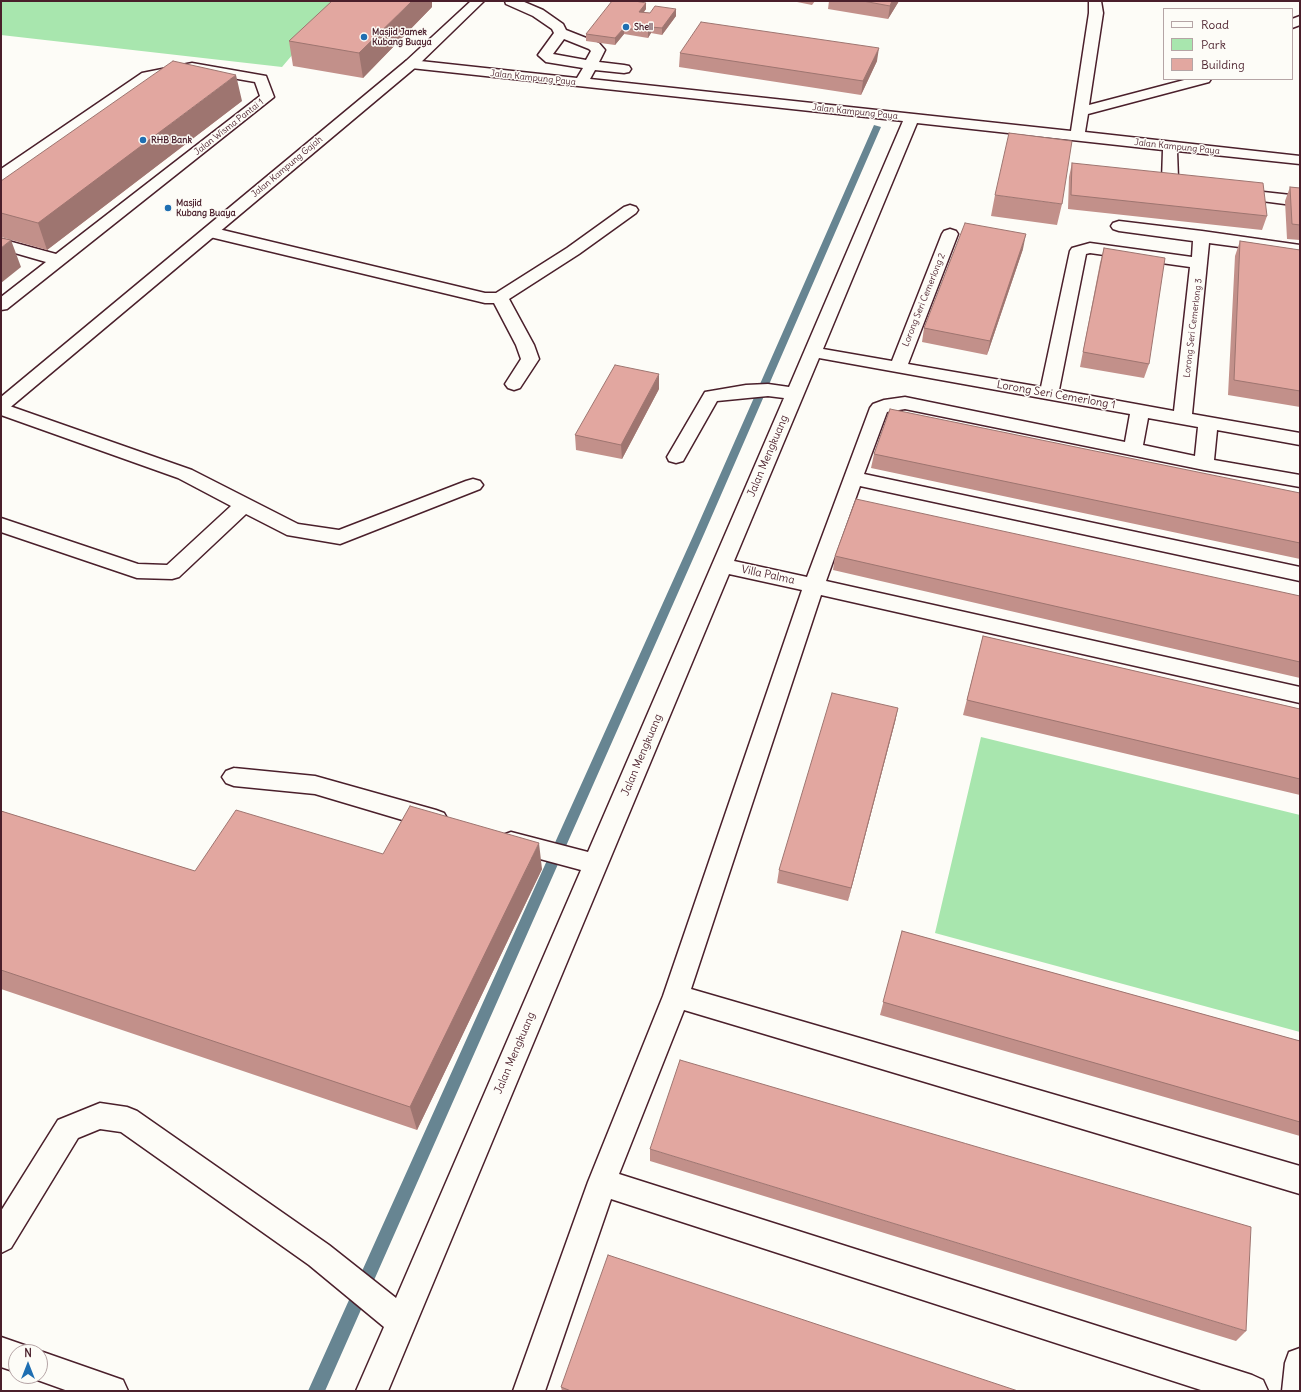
<!DOCTYPE html>
<html>
<head>
<meta charset="utf-8">
<style>
	body { margin:0 }
	#map { position:relative; width:1301px; height:1392px; overflow:hidden; background:#fdfcf7; font-family:Delius,sans-serif }
	canvas { display:block }
	.frame { position:absolute; inset:0; border:2px solid #4a1f2b; pointer-events:none }
	.legend { position:absolute; left:1163px; top:8px; width:130px; height:72px; box-sizing:border-box; background:#fdfcf7; border:1px solid #b5a4a5; margin:0; padding:5px 7px; list-style:none; font-size:12px; color:#4a1f2b }
	.legend li { display:flex; align-items:center; gap:8px; height:20px }
	.legend b { width:20px; border:1px solid #b5a4a5 }
	.north { position:absolute; left:8px; top:1344px; width:40px; height:40px; box-sizing:border-box; background:#fdfcf7; border:1px solid #b5a4a5; border-radius:50%; rotate:0deg; font-size:11px; font-weight:700; line-height:16px; text-align:center; color:#4a1f2b }
	.north::after { content:''; display:block; margin:auto; width:14px; height:18px; background:#1f6fb2; clip-path:polygon(50% 0,100% 100%,50% 72%,0 100%) }
</style>
</head>
<body>
<div id="map">
<canvas width="1301" height="1392"></canvas>
<div class="frame"></div>
<ul class="legend">
<li><b style="height:5px;background:#fdfcf7"></b>Road</li>
<li><b style="height:11px;background:#a8e6ae"></b>Park</li>
<li><b style="height:11px;background:#e2a7a0"></b>Building</li>
</ul>
<div class="north">N</div>
</div>
<script>
const ctx = document.querySelector('canvas').getContext('2d');
ctx.lineJoin = 'round';
function fill(path, color) {
  ctx.fillStyle = color;
  ctx.fill(path, 'evenodd');
}
function poly(rows) {
  const path = new Path2D();
  for (const r of rows) {
    path.moveTo(r[0], r[1]);
    for (let i = 2; i < r.length; i += 2) path.lineTo(r[i], r[i + 1]);
  }
  return path;
}
function stroke(path, color, width, dash) {
  ctx.strokeStyle = color;
  ctx.lineWidth = width;
  ctx.lineCap = dash ? 'butt' : 'round';
  ctx.setLineDash(dash || []);
  ctx.stroke(path);
}
function drawText(font, color, halo, rows, align = 'center') {
  ctx.font = font + ' Delius,sans-serif';
  ctx.lineWidth = 3;
  ctx.setLineDash([]);
  ctx.textBaseline = 'middle';
  ctx.strokeStyle = halo;
  ctx.fillStyle = color;
  for (const [text, x, y, turn = 0] of rows) {
    ctx.save();
    ctx.translate(x, y);
    ctx.rotate((+turn || 0) * Math.PI / 180);
    ctx.textAlign = isNaN(turn) ? turn : align;
    if (halo) ctx.strokeText(text, 0, 0);
    ctx.fillText(text, 0, 0);
    ctx.restore();
  }
}
fill(poly([
	[1,1,338,1,282,67,1,35],
	[981,737,1300,815,1300,1032,935,933]
]), '#a8e6ae');
fill(poly([
	[874,125,881,127,704,534,325,1391,308,1391,694,534,874,125]
]), '#678592');
const minor = poly([
	[505,1,522,1,543,10,563,24,566,30,599,43,605,50,599,62,624,65,629,66,631,69,629,72,624,73,595,70,590,79,1071,131,1089,13,1089,1,1101,1,1103,13,1089,105,1188,79,1211,79,1209,82,1088,114,1085,132,1300,156,1300,164,1177,151,1178,178,1186,183,1197,185,1200,188,1197,191,1192,193,1177,190,1162,180,1163,150,917,123,823,349,892,361,942,234,944,231,950,229,956,231,958,234,908,364,1041,387,1070,251,1072,248,1090,243,1192,257,1193,241,1119,231,1113,229,1111,226,1113,223,1119,221,1202,231,1300,245,1300,255,1209,243,1192,414,1300,433,1300,445,1217,430,1214,460,1300,475,1300,487,1204,470,905,409,887,412,864,474,1300,567,1300,581,860,486,826,581,1300,687,1300,703,821,595,691,989,1300,1166,1300,1194,684,1010,619,1174,1252,1375,1263,1380,1268,1391,1204,1391,611,1199,545,1391,513,1391,588,1182,663,996,802,590,729,574,388,1391,356,1391,384,1327,309,1265,121,1132,100,1129,78,1138,11,1248,1,1253,1,1211,58,1120,100,1103,127,1107,137,1111,329,1245,396,1298,581,870,503,849,499,842,503,835,511,832,588,852,784,398,768,396,717,401,683,461,676,463,669,461,667,457,705,392,746,385,768,384,789,387,903,121,411,68,406,67,404,64,406,61,411,60,577,78,583,68,546,62,538,55,554,33,552,29,533,16,506,4,505,1],
	[564,39,589,49,591,51,586,60,553,54,564,39],
	[1090,253,1190,267,1174,411,1059,390,1086,254,1090,253],
	[819,358,1130,414,1125,442,905,397,884,400,873,404,870,408,807,577,734,561,819,358],
	[1148,418,1198,427,1195,456,1143,445,1148,418],
	[1300,16,1300,25,1292,28,1292,19,1300,16],
	[192,63,266,76,274,97,7,309,1,310,1,297,46,262,1,249,1,239,56,254,260,96,255,82,192,71,151,79,6,179,1,181,1,169,142,73,192,63],
	[1236,189,1300,196,1300,206,1231,197,1228,194,1231,191,1236,189],
	[630,205,636,207,638,210,636,213,579,254,509,299,534,345,539,359,520,388,514,390,508,388,505,384,521,359,516,345,494,303,485,303,210,237,204,235,202,232,204,229,210,227,485,293,496,293,567,248,624,207,630,205],
	[1,403,192,470,298,524,339,530,466,481,473,479,480,481,483,485,480,489,340,544,287,535,246,514,179,577,172,579,137,578,1,532,1,518,138,564,167,565,231,506,178,478,1,415,1,403],
	[234,768,315,776,436,810,444,813,448,820,444,827,436,830,315,794,234,786,226,783,222,777,226,771,234,768],
	[1,1337,27,1346,29,1352,16,1352,16,1372,1,1367,1,1337],
	[1300,1348,1300,1391,1282,1391,1285,1363,1289,1352,1300,1348],
	[40,1351,123,1380,128,1391,68,1391,29,1377,40,1376,40,1352,37,1352,40,1351]
]);
const major = poly([
	[471,1,484,1,416,67,7,410,1,412,1,397,406,61,471,1]
]);
stroke(minor, '#4a1f2b', 3);
stroke(major, '#4a1f2b', 3);
fill(minor, '#fdfcf7');
fill(major, '#fdfcf7');
fill(poly([
	[792,1,815,1,812,5],
	[829,1,899,1,888,19,828,9],
	[646,3,646,9,644,12,650,13,676,9,676,16,662,35,651,33,648,38,624,34,615,45,586,41,586,34],
	[432,7,363,78,293,66,289,41],
	[680,53,877,61,861,95,679,67],
	[242,101,47,250,1,237,1,181],
	[1072,163,1267,216,1262,230,1068,209,1069,177],
	[1290,187,1300,188,1300,240,1287,239,1285,201],
	[995,195,1062,204,1057,225,991,216],
	[1240,241,1300,250,1300,407,1228,395,1235,256],
	[1104,248,1149,364,1144,378,1080,367,1100,263],
	[1023,249,987,355,922,342,924,328],
	[659,389,622,459,576,450,575,435],
	[874,454,1300,493,1300,559,871,468],
	[835,556,1300,596,1300,678,833,570],
	[983,636,1300,709,1300,795,963,715],
	[898,708,895,722,848,901,777,883,779,870],
	[1,811,195,871,383,854,542,869,417,1130,1,989],
	[902,931,1300,1041,1300,1136,880,1015],
	[650,1149,1246,1331,1236,1341,650,1161],
	[561,1387,1018,1391,562,1391]
]), '#c2908a');
fill(poly([
	[412,1,432,1,432,7,363,78,359,53],
	[892,1,899,1,888,19,890,6],
	[646,3,646,9,639,18,639,12],
	[676,9,676,16,662,35,662,28],
	[651,27,651,33,648,38,648,31],
	[624,28,624,34,615,45,615,38],
	[879,48,877,61,861,95,863,81],
	[236,75,242,101,47,250,38,223],
	[1026,234,1023,249,987,355,990,341],
	[11,240,21,267,1,283,1,248],
	[659,374,659,389,622,459,621,445],
	[898,708,895,722,848,901,851,888],
	[539,843,542,869,417,1130,410,1107]
]), '#9e7570');
const building = poly([
	[332,1,412,1,359,53,289,41,332,1],
	[612,1,635,1,646,3,639,12,650,13,655,6,676,9,662,28,651,27,648,31,624,28,615,38,586,34,612,1],
	[863,1,892,1,890,6,863,1],
	[701,22,879,48,863,81,680,53,701,22],
	[173,61,236,75,38,223,1,213,1,181,173,61],
	[1009,133,1072,141,1062,204,995,195,1009,133],
	[1072,163,1263,183,1267,216,1071,195,1072,163],
	[1290,187,1300,188,1300,225,1292,224,1290,187],
	[965,223,1026,234,990,341,924,328,965,223],
	[1,238,11,240,1,248,1,238],
	[1240,241,1300,250,1300,391,1234,380,1240,241],
	[1104,248,1165,258,1149,364,1083,352,1104,248],
	[615,365,659,374,621,445,575,435,615,365],
	[890,409,1300,493,1300,543,874,454,890,409],
	[856,499,1300,596,1300,662,835,556,856,499],
	[983,636,1300,709,1300,779,967,700,983,636],
	[832,693,898,708,851,888,779,870,832,693],
	[410,806,539,843,410,1107,1,970,1,811,195,871,236,810,383,854,410,806],
	[902,931,1300,1041,1300,1122,883,1002,902,931],
	[680,1060,1251,1227,1246,1331,650,1149,680,1060],
	[608,1255,1018,1391,571,1391,561,1387,608,1255]
]);
fill(building, '#e2a7a0');
stroke(building, '#9e7570', 1);
for (const [x, y, r, color] of [
	[626,27,4,"#1f6fb2"],
	[364,37,4,"#1f6fb2"],
	[143,140,4,"#1f6fb2"],
	[168,208,4,"#1f6fb2"]
]) {
  const dot = new Path2D();
  dot.arc(x, y, r, 0, 2 * Math.PI);
  ctx.fillStyle = color;
  ctx.fill(dot);
  stroke(dot, '#fdfcf7', 1.5);
}
drawText('bold 9px', '#4a1f2b', '#fdfcf7', [
	["Shell",634,27],
	["Masjid Jamek",372,32],
	["Kubang Buaya",372,42],
	["RHB Bank",151,140],
	["Masjid",176,203],
	["Kubang Buaya",176,213]
], 'left');
drawText('9px', '#4a1f2b', '#fdfcf7', [
	["Jalan Kampung Paya",533,78,6],
	["Jalan Kampung Paya",855,112,6],
	["Jalan Wisma Pantai 1",229,127,-38],
	["Jalan Kampung Paya",1177,147,6],
	["Jalan Kampung Gajah",287,167,-40],
	["Lorong Seri Cemerlong 2",924,300,-68],
	["Lorong Seri Cemerlong 3",1193,328,-83]
]);
drawText('11px', '#4a1f2b', '#fdfcf7', [
	["Lorong Seri Cemerlong 1",1056,395,10],
	["Jalan Mengkuang",768,456,-67],
	["Villa Palma",768,575,12],
	["Jalan Mengkuang",642,755,-67],
	["Jalan Mengkuang",515,1053,-67]
]);
</script>
</body>
</html>
